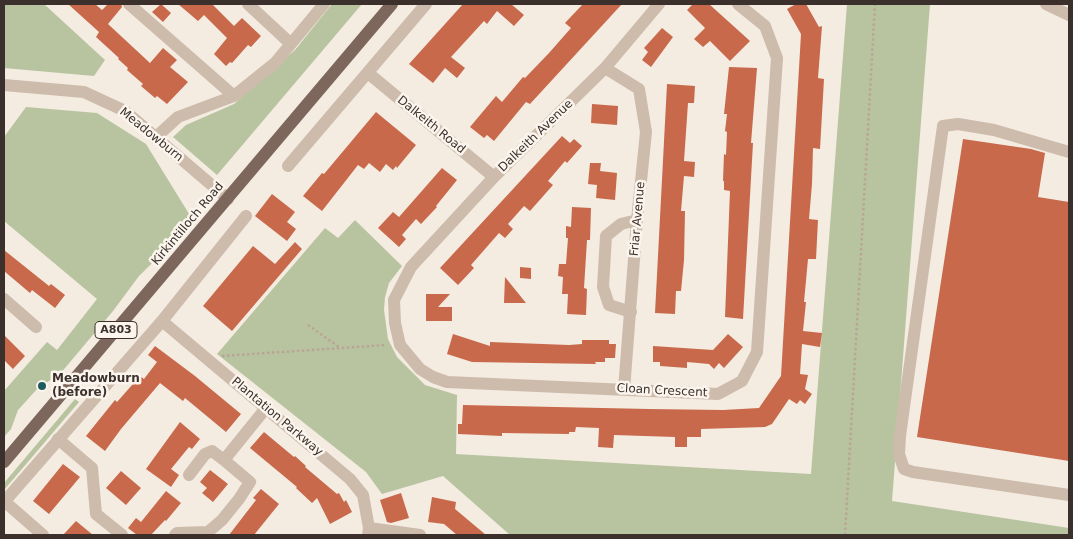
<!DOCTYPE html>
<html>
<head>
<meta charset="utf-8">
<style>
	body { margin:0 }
	#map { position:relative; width:1073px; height:539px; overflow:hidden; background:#f4ebe1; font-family:"DejaVu Sans",sans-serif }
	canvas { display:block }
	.frame { position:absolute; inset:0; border:5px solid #3b302b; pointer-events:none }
</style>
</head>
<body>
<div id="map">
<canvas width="1073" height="539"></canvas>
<div class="frame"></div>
</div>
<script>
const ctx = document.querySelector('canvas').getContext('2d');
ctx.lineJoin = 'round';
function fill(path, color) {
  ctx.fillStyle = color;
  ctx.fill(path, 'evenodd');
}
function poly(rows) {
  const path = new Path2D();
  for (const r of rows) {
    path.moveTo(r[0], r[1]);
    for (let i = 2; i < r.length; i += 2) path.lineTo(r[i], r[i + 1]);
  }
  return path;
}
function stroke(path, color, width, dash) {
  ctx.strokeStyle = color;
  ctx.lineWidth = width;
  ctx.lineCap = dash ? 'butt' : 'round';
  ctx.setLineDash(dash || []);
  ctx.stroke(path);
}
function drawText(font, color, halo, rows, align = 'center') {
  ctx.font = font + ' "DejaVu Sans",sans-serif';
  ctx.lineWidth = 5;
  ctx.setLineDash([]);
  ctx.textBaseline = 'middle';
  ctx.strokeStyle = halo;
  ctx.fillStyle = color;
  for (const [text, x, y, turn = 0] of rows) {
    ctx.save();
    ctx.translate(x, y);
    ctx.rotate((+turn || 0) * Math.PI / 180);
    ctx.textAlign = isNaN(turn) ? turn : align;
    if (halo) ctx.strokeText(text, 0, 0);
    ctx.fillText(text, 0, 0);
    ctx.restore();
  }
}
fill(poly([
	[4,4,44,4,105,60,94,76,4,68],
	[332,4,362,4,217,175,173,137,186,125,234,104,295,50],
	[847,4,930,4,892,501,1069,528,1069,535,510,535,443,476,382,494,366,472,217,354,325,228,338,238,355,220,402,266,389,283,385,297,384,310,388,339,397,357,425,385,457,395,456,454,811,474],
	[26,107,97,113,146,144,194,222,139,276,113,311,60,374,38,388,18,410,11,429,4,437,4,391,47,342,57,350,97,299,4,221,4,137],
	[75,399,79,402,4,490,4,483]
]), '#b8c4a0');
fill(poly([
	[68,4,95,4,102,10,108,4,121,4,122,7,108,24,150,63,163,48,177,60,170,67,188,82,167,104,157,96,155,98,141,86,143,84,127,70,128,68,118,59,119,58,96,37,99,32],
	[161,4,171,13,163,22,152,12],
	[178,4,214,4,213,5,234,26,242,18,261,36,251,47,248,45,232,63,230,62,226,66,214,54,227,38,204,15,198,21],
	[463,4,511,4,524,15,514,26,497,11,487,24,484,21,451,57,465,68,457,78,445,68,433,83,409,64],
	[583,4,622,4,530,104,526,102,494,141,487,135,484,138,470,127,496,96,502,102,523,77,525,78,549,53,571,28,565,23],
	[693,4,709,4,750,41,730,61,710,41,703,47,694,39,705,28,687,10],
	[796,4,806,4,819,27,822,26,818,78,824,79,820,149,813,148,812,184,809,219,818,220,816,259,808,259,804,302,806,302,803,331,822,333,820,347,802,344,800,374,808,375,805,389,812,394,805,404,800,400,797,404,789,399,772,424,765,427,701,429,701,437,687,437,687,447,675,447,675,437,614,435,613,448,598,447,599,428,576,427,575,432,569,432,569,434,502,433,502,436,458,434,458,424,462,424,463,405,649,409,723,410,759,408,781,376,801,34,787,9],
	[662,28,673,37,651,67,642,60,648,52,644,48],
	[729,67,757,68,751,143,753,143,743,319,725,317,730,191,724,190,724,181,723,181,724,154,726,155,727,132,725,131,727,114,724,114],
	[667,84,695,86,694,103,688,103,684,161,695,162,694,177,684,176,681,211,685,211,684,260,681,291,676,291,675,314,655,313],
	[592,104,618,106,617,125,591,123],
	[376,112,416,145,397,168,396,166,393,170,386,164,380,172,369,163,364,169,358,165,322,211,303,196,322,173,324,174],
	[562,136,570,143,574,139,582,146,567,163,565,161,548,181,553,185,530,211,524,206,508,224,513,229,505,238,499,233,471,265,474,268,458,285,440,268],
	[963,139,1031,149,1045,153,1038,197,1069,202,1069,461,917,437],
	[590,163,601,163,600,171,617,173,615,200,596,198,597,185,588,184],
	[442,168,457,180,436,206,437,207,421,224,416,219,402,235,406,239,399,247,378,228,393,212,399,217],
	[272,194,295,212,287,222,296,229,287,241,255,216],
	[572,207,591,208,590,240,587,240,584,288,587,289,586,315,567,314,568,294,562,294,563,277,558,276,559,264,566,264,568,238,566,238,566,226,571,227],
	[295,242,302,249,232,331,203,306,253,246,275,264],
	[4,250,49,286,51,284,65,295,55,308,32,290,30,293,4,271],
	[520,267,531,268,531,279,520,278],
	[505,277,526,303,504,303],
	[426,294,450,294,438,307,452,307,452,321,426,321],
	[453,334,490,346,490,342,569,345,582,344,582,340,609,340,609,344,616,344,615,358,605,358,605,362,595,362,596,364,472,362,447,354],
	[728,334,743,347,724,368,719,363,714,369,709,364,687,362,687,368,660,366,660,362,653,362,653,346,713,350],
	[4,335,25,356,13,369,4,360],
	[155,346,195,376,241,414,226,432,185,398,183,401,160,383,121,429,105,451,86,436,115,400,117,402,140,376,144,379,157,362,148,355],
	[180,422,200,439,192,449,189,447,171,469,179,475,171,487,146,469],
	[264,432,294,457,295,456,306,466,305,467,337,494,339,493,344,502,346,500,352,512,330,524,317,498,312,503,296,488,297,487,250,448],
	[63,464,80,477,49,514,33,501],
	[210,470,228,484,213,502,202,493,207,488,200,482],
	[121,471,141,488,126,505,106,488],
	[261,489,279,504,254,535,229,535,256,500,253,498],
	[166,491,181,503,166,521,165,520,151,535,137,535,128,528,136,518,141,522],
	[401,493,409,518,391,523,387,522,380,500],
	[432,497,456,502,455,509,486,535,457,535,444,524,428,522],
	[76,521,93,535,63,535]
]), '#c8694b');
stroke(poly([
	[308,325,339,347],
	[222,356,386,345],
	[845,535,875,4]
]), '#b9a596', 2.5, [2.5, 2.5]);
stroke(poly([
	[129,4,234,96],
	[248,4,291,44],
	[659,4,605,68,494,177,411,267,394,300,395,323,400,345,420,369,433,377,447,382,718,394,742,381,757,352,777,58,765,26,738,4],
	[1046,4,1069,15],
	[605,68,639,89,646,132,637,220,624,390],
	[368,73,494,177],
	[4,85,84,92,125,111,228,199],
	[155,138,178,117,234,96,275,63,324,4],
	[1069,152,994,130,958,124,943,126,900,436,899,454,904,469,913,472,1069,495],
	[288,166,426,4],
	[4,299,36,327],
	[631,312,609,305,603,287,606,236,621,224,637,220],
	[162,321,350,479,363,495,369,528,368,535],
	[58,439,92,468,96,514,122,535],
	[189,475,205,454,212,451,224,460],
	[4,501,43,535],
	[4,502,162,321,246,216],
	[369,528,420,535],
	[175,535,177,533,208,532,222,520,239,499,250,482,224,460,266,408]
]), '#cdbbac', 12);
stroke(poly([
	[4,462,392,4]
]), '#7d675c', 12);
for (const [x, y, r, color] of [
	[42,386,5,"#1f5a5e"]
]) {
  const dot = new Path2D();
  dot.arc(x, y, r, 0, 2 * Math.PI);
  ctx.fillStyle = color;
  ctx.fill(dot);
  stroke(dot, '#fbf5ee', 2);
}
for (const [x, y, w] of [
	[116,330,42]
]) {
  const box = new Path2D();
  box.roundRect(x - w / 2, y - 8.5, w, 17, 4);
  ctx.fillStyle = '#fbf5ee';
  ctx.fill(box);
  stroke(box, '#3b302b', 1);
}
drawText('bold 11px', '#3b302b', null, [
	["A803",116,330]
]);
drawText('12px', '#3b302b', '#fbf5ee', [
	["Dalkeith Road",431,125,39],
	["Meadowburn",151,135,39],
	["Dalkeith Avenue",536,136,-44],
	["Friar Avenue",638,219,-85],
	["Kirkintilloch Road",188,224,-50],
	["Cloan Crescent",662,391,3],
	["Plantation Parkway",277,417,40]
]);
drawText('bold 12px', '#3b302b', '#fbf5ee', [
	["Meadowburn",52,379],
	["(before)",52,393]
], 'left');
</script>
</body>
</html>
